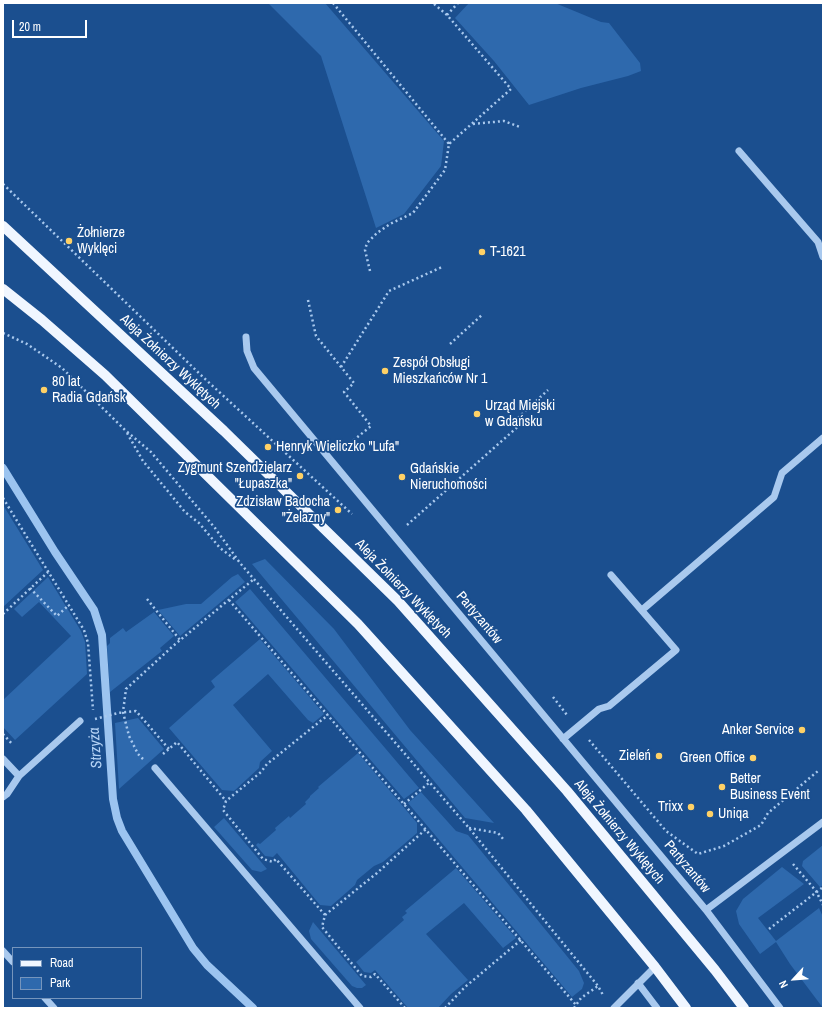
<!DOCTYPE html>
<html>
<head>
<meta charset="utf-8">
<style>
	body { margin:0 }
	#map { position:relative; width:826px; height:1011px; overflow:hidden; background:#1b4f8f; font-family:"Archivo Narrow",sans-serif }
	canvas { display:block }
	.frame { position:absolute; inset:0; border:4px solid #fff; pointer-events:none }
	.legend { position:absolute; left:12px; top:947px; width:130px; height:52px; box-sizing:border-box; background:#1b4f8f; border:1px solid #7695bc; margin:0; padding:5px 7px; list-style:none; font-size:12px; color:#fff }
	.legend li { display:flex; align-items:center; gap:8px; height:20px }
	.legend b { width:20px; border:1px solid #7695bc }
	.north { position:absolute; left:774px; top:959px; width:40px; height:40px; -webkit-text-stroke:3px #1b4f8f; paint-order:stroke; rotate:244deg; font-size:11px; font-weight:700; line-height:16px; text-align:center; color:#fff }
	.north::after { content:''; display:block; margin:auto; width:14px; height:18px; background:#fff; clip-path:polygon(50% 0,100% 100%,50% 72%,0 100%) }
	.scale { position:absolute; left:12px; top:20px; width:75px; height:18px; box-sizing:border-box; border:2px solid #fff; border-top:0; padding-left:5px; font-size:12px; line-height:14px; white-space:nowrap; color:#fff; -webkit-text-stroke:3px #1b4f8f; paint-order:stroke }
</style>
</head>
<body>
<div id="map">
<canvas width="826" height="1011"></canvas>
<div class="frame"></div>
<ul class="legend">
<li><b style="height:5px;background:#f0f6ff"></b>Road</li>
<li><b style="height:11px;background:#2e69ad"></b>Park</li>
</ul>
<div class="north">N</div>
<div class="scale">20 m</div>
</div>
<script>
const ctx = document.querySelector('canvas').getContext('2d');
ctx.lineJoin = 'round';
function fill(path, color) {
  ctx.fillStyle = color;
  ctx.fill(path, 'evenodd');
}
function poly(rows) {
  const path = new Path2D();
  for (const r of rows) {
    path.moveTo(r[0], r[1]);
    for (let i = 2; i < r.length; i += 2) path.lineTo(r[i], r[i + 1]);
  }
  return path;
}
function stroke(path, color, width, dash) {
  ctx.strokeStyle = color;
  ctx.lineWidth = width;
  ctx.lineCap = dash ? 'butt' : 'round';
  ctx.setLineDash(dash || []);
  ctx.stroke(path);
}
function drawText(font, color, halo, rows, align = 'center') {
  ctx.font = font + ' "Archivo Narrow",sans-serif';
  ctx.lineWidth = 3.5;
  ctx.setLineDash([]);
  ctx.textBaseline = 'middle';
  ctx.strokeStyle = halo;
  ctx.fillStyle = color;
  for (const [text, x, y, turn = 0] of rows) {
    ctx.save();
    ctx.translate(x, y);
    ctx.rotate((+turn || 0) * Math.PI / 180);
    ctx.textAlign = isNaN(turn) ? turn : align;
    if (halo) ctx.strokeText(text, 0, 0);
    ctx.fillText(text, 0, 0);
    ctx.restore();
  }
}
fill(poly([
	[268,3,325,3,444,141,441,166,404,214,376,228,321,56],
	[469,3,555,3,601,22,609,23,640,63,641,71,628,76,581,88,529,105,494,61,455,18],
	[3,505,43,570,3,607],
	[265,559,334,629,410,730,494,823,465,818,252,564],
	[238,574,245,582,180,636,158,610,186,604,201,604,232,577],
	[48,577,81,631,85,642,87,674,15,740,3,727,3,700,71,636,39,602,22,617,14,609],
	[250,589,419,788,404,799,235,602],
	[154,612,174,636,160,648,162,651,110,692,107,646,110,643,110,638,123,628,126,632],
	[260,639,324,714,313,723,308,720,268,674,233,705,272,751,260,762,259,768,234,791,222,790,169,728,215,687,211,681],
	[138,718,164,749,119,789,115,723],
	[358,753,417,823,417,833,383,862,374,866,357,880,355,885,331,906,320,905,277,853,273,857,265,856,256,845,258,843,260,844,276,830,275,828,289,816,290,818,306,804,305,802,310,797,310,796,319,788,318,787],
	[421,792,456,831,468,835,518,896,579,971,584,983,582,989,572,997,408,803],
	[224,818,267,869,261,872,252,870,214,827],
	[823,845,823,885,820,887,802,866,803,861],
	[782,867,804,884,758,918,776,941,819,908,823,917,823,1008,790,964,776,942,760,954,739,924,736,911,743,899],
	[456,868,516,938,503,948,464,903,426,934,468,980,451,994,438,1008,408,1008,375,970,371,973,364,972,356,962,404,920,402,917,407,913,405,911],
	[313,922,366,985,362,988,357,988,352,986,311,939,309,931]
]), '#2e69ad');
stroke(poly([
	[3,468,55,552,94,610,102,635,113,799,117,818,122,831,193,948,207,965,253,1008]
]), '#9cc4f0', 8);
stroke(poly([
	[333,3,449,144],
	[447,15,458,3],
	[473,124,504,121,520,127],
	[3,184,204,378,352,514],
	[370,271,365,250,367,243,377,233,390,224,413,213,445,170,449,144,511,89,447,15,433,3],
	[308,300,316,336,354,383,344,392,371,426,343,449],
	[3,333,27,344,62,368,125,430,151,452,215,528,240,563,469,828,598,986,603,995],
	[450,344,483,314],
	[341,367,389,291,442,267],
	[127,433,143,461,185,512,199,523,220,548,236,560],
	[3,498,84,630,88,643,93,710],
	[407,525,513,431,523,422,519,417,548,390],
	[30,588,57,616,69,605],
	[147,599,180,640],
	[229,600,576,1005],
	[3,614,48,572],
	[553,697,567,715],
	[95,719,118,713,136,711,169,749],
	[3,734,13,745],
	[589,740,666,831,698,854,724,846,761,825,768,813,818,771],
	[163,754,177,742,226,801],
	[143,759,138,754,129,736,123,712,126,689,173,646,254,579],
	[404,804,430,782],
	[469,828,498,833,504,840],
	[793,864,816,891,823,905],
	[325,915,276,859,273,862,263,859,223,810,226,801,261,772,267,764,328,715],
	[769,929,823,887],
	[405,1008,375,974,371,977,362,976,322,927,325,915,377,873,426,829],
	[445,1008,465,987,521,940],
	[574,1008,581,998,598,986]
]), '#a9c9ee', 2.5, [2, 3]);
stroke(poly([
	[739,151,818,242,823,257],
	[246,337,247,351,254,368,706,910,780,1008],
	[642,610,774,497,782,473,823,438],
	[563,739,599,709,609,706,676,650,611,575],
	[3,759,19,776],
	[155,768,360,1008],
	[3,797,7,794,19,776,80,721],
	[706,910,823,822],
	[3,951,13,962],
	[638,983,657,1008],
	[45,998,54,1008],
	[614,1008,655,967]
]), '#a9c9ee', 7);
stroke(poly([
	[3,226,224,431,398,601,567,791,715,970,744,1008],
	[3,289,42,320,105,375,358,624,526,810,655,967,686,1008]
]), '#f0f6ff', 10);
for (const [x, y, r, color] of [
	[69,241,4,"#ffd166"],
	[482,252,4,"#ffd166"],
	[385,371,4,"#ffd166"],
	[44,390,4,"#ffd166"],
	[477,414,4,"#ffd166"],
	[268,447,4,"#ffd166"],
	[300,476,4,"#ffd166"],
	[402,477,4,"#ffd166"],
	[338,510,4,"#ffd166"],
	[802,730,4,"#ffd166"],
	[659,756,4,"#ffd166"],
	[753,758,4,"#ffd166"],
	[722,787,4,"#ffd166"],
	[691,807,4,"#ffd166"],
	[710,814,4,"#ffd166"]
]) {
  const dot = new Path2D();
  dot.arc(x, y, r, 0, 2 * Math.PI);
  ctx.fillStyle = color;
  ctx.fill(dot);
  stroke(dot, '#1b4f8f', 1.5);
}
drawText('14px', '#fff', '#1b4f8f', [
	["Żołnierze",77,233],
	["Wyklęci",77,249],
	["T-1621",490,252],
	["Zespół Obsługi",393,363],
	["Mieszkańców Nr 1",393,379],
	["80 lat",52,382],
	["Radia Gdańsk",52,398],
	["Urząd Miejski",485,406],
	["w Gdańsku",485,422],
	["Henryk Wieliczko \"Lufa\"",276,447],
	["Zygmunt Szendzielarz",292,468,"right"],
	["\"Łupaszka\"",292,484,"right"],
	["Gdańskie",410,469],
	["Nieruchomości",410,485],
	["Zdzisław Badocha",330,502,"right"],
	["\"Żelazny\"",330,518,"right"],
	["Anker Service",794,730,"right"],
	["Zieleń",651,756,"right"],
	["Green Office",745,758,"right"],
	["Better",730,779],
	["Business Event",730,795],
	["Trixx",683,807,"right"],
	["Uniqa",718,814]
], 'left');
drawText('14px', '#fff', '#1b4f8f', [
	["Aleja Żołnierzy Wyklętych",170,362,43],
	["Aleja Żołnierzy Wyklętych",403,589,46],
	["Partyzantów",479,618,50],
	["Aleja Żołnierzy Wyklętych",619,832,50],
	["Partyzantów",687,867,50]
]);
drawText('italic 15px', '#b5d3f5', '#1b4f8f', [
	["Strzyża",96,748,-94]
]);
</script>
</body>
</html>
